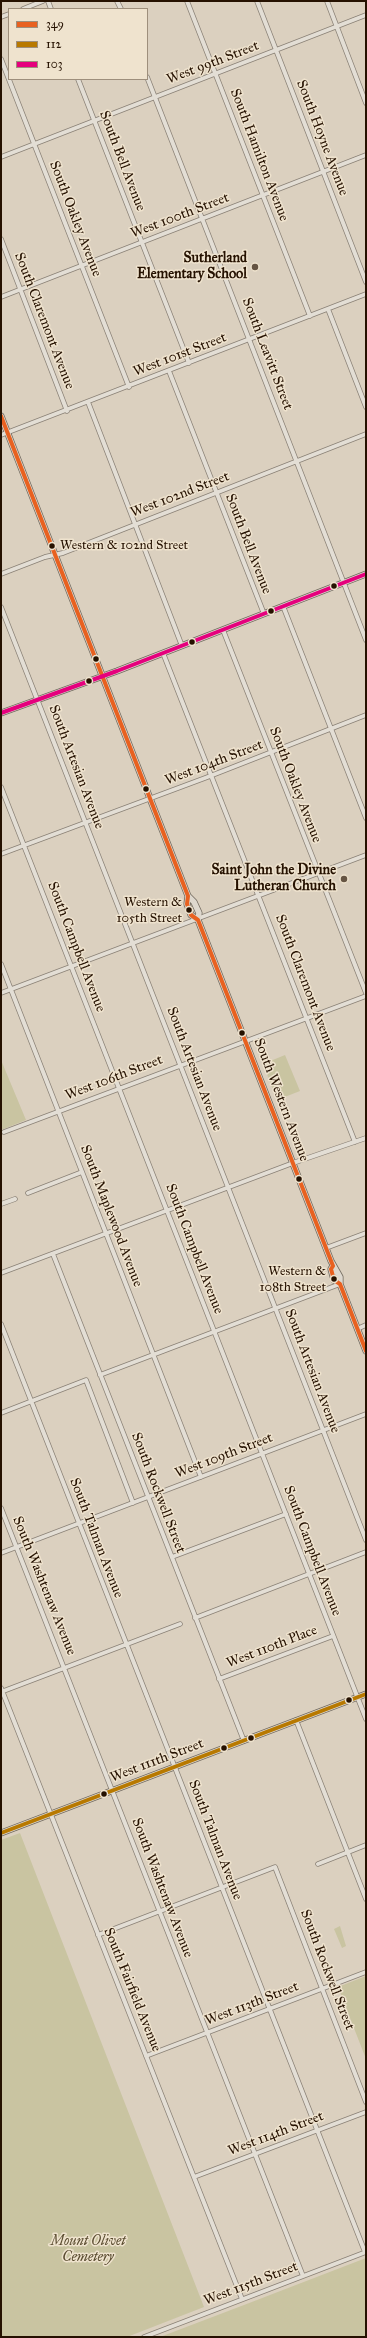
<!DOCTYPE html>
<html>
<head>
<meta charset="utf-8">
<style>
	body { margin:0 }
	#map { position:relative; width:367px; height:2338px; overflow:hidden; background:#dbd0bf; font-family:"IM FELL Great Primer",serif }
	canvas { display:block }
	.frame { position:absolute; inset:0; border:2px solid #251100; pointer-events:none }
	.legend { position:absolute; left:8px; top:8px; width:140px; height:72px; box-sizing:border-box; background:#efe3ce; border:1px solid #9e8f7c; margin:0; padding:5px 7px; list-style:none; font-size:12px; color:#251100 }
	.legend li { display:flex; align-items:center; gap:8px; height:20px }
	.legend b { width:20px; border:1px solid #9e8f7c }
</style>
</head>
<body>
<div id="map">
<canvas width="367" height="2338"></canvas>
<div class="frame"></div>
<ul class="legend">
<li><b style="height:5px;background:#e86120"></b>349</li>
<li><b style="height:5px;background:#b87900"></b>112</li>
<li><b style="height:5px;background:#e5007d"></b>103</li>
</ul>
</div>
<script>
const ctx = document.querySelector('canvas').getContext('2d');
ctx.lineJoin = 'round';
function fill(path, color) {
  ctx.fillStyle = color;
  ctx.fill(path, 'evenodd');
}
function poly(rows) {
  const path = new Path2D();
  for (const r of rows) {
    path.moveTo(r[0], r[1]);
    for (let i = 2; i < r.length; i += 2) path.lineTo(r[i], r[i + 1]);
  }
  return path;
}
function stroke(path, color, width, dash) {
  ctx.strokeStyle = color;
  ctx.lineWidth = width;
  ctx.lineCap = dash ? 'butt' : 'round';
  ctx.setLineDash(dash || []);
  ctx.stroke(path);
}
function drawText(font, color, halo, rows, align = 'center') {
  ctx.font = font + ' "IM FELL Great Primer",serif';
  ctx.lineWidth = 3;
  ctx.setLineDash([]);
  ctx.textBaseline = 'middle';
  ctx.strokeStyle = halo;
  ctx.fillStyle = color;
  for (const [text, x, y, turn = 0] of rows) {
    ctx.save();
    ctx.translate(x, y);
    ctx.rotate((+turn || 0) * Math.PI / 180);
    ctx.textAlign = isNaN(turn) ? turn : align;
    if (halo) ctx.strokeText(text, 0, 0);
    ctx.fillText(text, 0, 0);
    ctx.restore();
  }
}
fill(poly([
	[285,1055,300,1091,277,1100,263,1064],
	[1,1060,26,1120,1,1130],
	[20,1833,204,2307,127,2337,1,2337,1,1840],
	[340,1926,346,1946,342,1948,334,1929],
	[366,1976,366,2059,338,1987],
	[366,2258,366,2337,160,2337,244,2305]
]), '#c9c4a1');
const minor = poly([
	[48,1,51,9],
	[117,1,121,9],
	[187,1,310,316],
	[257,1,366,282],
	[327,1,366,103],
	[23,9,43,1],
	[1,17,9,14],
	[1,59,129,387],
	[147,77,366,640],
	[78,79,189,363],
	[1,157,366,15],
	[1,239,67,411],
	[1,297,366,155],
	[328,309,366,407],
	[169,371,264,614],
	[88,402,182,646],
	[1,435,366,294],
	[1,574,45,557,63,553,366,434],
	[283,606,366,818],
	[1,607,366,1540],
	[223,630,366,993],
	[163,653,355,1142],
	[1,787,366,1719],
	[1,854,205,778,366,715],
	[1,964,201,1477],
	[1,993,366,855],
	[4,1132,366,996],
	[28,1193,82,1172],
	[1,1204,15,1199],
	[326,1248,366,1233],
	[53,1254,244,1741],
	[1,1273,293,1163,366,1138],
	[1,1324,365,2252],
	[357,1329,366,1325],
	[100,1375,340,1284],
	[1,1413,86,1380,133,1503],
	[1,1508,303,2276],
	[1,1553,366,1414],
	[172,1557,286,1514],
	[195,1618,366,1552],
	[219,1679,333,1636],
	[1,1688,242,2299],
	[1,1692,180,1624],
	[296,1720,366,1899],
	[318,1864,366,1845],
	[98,1935,275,1867,366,2102],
	[146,2056,366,1972],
	[194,2177,366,2112],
	[144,2337,366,2252]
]);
const major = poly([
	[1,416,188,896,194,902,199,913,198,920,331,1261,340,1277,340,1284,366,1351],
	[1,713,117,671,366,574],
	[188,896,187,904,191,915,198,920],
	[333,1266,331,1269,334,1280,340,1284],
	[1,1833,366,1694]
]);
stroke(minor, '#8a8176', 5.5);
stroke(major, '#70685d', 7);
stroke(minor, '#e3ded5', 4);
stroke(major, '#ded8ce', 5.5);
stroke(poly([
	[1,416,188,896,187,904,191,915,198,920,333,1266,331,1269,334,1280,340,1284,366,1351]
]), '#e86120', 4);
stroke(poly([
	[1,1833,366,1694]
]), '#b87900', 4);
stroke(poly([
	[1,713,117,671,366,574]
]), '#e5007d', 4);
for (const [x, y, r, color] of [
	[255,267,4,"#655443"],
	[52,546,3.5,"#251100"],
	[334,586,3.5,"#251100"],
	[271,611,3.5,"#251100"],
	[192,642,3.5,"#251100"],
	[96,659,3.5,"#251100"],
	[89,681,3.5,"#251100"],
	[146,789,3.5,"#251100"],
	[344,879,4,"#655443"],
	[189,910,3.5,"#251100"],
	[242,1033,3.5,"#251100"],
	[299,1179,3.5,"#251100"],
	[334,1279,3.5,"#251100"],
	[349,1700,3.5,"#251100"],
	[251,1738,3.5,"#251100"],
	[224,1748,3.5,"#251100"],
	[104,1794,3.5,"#251100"]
]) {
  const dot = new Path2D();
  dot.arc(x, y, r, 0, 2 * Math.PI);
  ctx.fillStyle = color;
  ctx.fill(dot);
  stroke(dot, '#efe3ce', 1.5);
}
drawText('13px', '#251100', '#efe3ce', [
	["Western & 102nd Street",60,546,"left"],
	["Western &",182,903],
	["105th Street",182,919],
	["Western &",326,1272],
	["108th Street",326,1288]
], 'right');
drawText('14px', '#251100', '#efe3ce', [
	["West 99th Street",213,63,-21],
	["South Hoyne Avenue",322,138,69],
	["South Hamilton Avenue",259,155,69],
	["South Bell Avenue",122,161,69],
	["West 100th Street",180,216,-21],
	["South Oakley Avenue",75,219,69],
	["South Claremont Avenue",44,321,69],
	["South Leavitt Street",267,354,69],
	["West 101st Street",180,355,-21],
	["West 102nd Street",180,495,-21],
	["South Bell Avenue",248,544,69],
	["West 104th Street",214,763,-21],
	["South Artesian Avenue",76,767,69],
	["South Oakley Avenue",295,785,69],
	["South Campbell Avenue",76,947,69],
	["South Claremont Avenue",305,983,69],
	["South Artesian Avenue",194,1069,69],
	["West 106th Street",114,1078,-21],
	["South Western Avenue",281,1100,69],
	["South Maplewood Avenue",111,1216,69],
	["South Campbell Avenue",194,1249,69],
	["South Artesian Avenue",312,1371,69],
	["West 109th Street",224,1456,-21],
	["South Rockwell Street",158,1493,69],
	["South Talman Avenue",96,1538,69],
	["South Campbell Avenue",312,1551,69],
	["South Washtenaw Avenue",44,1586,68],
	["West 110th Place",272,1647,-21],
	["West 111th Street",157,1761,-21],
	["South Talman Avenue",215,1840,69],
	["South Washtenaw Avenue",162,1888,69],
	["South Rockwell Street",327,1970,69],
	["South Fairfield Avenue",132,1990,68],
	["West 113th Street",252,2004,-21],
	["West 114th Street",276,2134,-21],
	["West 115th Street",251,2284,-21]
]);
drawText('bold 14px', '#251100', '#efe3ce', [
	["Sutherland",247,259],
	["Elementary School",247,275],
	["Saint John the Divine",336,871],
	["Lutheran Church",336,887]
], 'right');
drawText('italic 14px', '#5a4c30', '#efe3ce', [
	["Mount Olivet",88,2242],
	["Cemetery",88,2258]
]);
</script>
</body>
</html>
